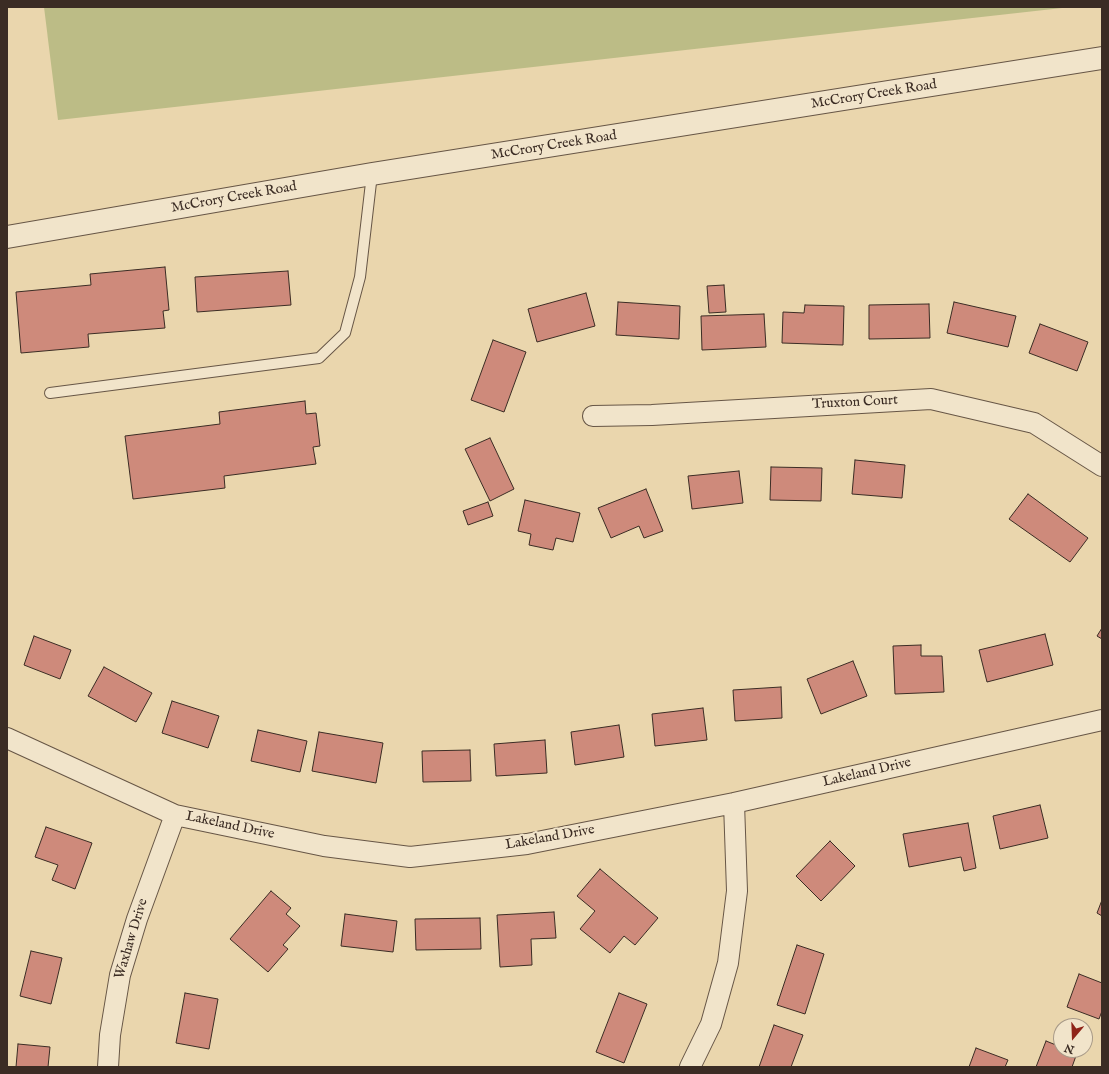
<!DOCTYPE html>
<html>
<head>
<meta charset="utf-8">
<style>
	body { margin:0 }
	#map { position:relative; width:1109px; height:1074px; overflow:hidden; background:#ead6ad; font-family:"IM FELL English",serif }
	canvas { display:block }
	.frame { position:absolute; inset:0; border:8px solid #3b2c24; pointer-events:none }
	.north { position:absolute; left:1053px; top:1018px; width:40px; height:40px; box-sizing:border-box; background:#f1e4ca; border:1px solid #a89a88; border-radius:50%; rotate:199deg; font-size:11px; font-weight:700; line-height:16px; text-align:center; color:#3b2c24 }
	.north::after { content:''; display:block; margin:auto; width:14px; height:18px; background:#8f2418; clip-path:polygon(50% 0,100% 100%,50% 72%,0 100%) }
</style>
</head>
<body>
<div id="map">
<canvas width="1109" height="1074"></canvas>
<div class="frame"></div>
<div class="north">N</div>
</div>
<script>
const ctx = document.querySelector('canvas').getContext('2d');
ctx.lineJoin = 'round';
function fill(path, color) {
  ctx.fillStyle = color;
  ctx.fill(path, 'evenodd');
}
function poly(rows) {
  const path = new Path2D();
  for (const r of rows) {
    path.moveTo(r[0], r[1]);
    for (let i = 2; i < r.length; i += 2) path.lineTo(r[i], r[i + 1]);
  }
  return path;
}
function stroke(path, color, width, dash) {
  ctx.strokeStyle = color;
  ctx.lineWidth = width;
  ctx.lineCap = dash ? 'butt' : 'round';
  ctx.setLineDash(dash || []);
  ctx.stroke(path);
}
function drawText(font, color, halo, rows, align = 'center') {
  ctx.font = font + ' "IM FELL English",serif';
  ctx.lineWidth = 4;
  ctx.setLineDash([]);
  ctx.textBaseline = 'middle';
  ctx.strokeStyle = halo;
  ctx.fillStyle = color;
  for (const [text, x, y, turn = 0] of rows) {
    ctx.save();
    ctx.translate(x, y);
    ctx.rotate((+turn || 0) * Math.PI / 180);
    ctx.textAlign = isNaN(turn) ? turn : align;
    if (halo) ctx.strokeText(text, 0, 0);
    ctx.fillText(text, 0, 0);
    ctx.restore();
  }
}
fill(poly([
	[44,7,1071,7,58,120]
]), '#bcbc86');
const building = poly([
	[165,267,169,310,163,311,165,328,88,334,89,347,21,353,16,292,91,285,90,274,165,267],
	[288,271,291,305,197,312,195,277,288,271],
	[724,285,726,312,709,313,707,286,724,285],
	[586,293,595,326,537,342,528,309,586,293],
	[618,302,680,306,679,339,616,335,618,302],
	[954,302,1016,316,1008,347,947,333,954,302],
	[929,304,930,338,869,339,869,305,929,304],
	[805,305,844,306,843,345,782,343,783,312,804,313,805,305],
	[764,314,766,347,702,350,701,316,764,314],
	[1040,324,1088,342,1077,371,1029,353,1040,324],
	[493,340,526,352,504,412,471,400,493,340],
	[305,401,306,414,316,413,320,446,313,447,316,464,224,476,225,488,133,499,125,436,220,424,219,412,305,401],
	[490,438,514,489,490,501,465,449,490,438],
	[855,460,905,465,902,498,852,494,855,460],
	[771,467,822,468,821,501,770,500,771,467],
	[739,471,743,503,692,509,688,476,739,471],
	[646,489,663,531,644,538,639,526,611,538,598,508,646,489],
	[1028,494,1088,538,1070,562,1009,519,1028,494],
	[525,500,580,513,573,542,556,538,553,550,529,545,531,534,518,531,525,500],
	[488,502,493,516,468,525,463,511,488,502],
	[1102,628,1102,639,1097,636,1102,628],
	[1045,634,1053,665,987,682,979,650,1045,634],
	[34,636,71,650,60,679,24,665,34,636],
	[921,645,921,656,942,656,944,692,895,694,893,646,921,645],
	[853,661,867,696,821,714,807,679,853,661],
	[104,667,152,693,136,722,88,696,104,667],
	[781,687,782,718,735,721,733,690,781,687],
	[172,701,219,716,208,748,162,733,172,701],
	[703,708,707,740,655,746,652,714,703,708],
	[619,725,624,757,575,765,571,732,619,725],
	[258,730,307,741,300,772,251,761,258,730],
	[319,732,383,743,376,783,312,771,319,732],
	[545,740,547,773,496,776,494,744,545,740],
	[470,750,471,781,423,782,422,751,470,750],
	[1040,805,1048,838,1000,849,993,816,1040,805],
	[968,823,976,868,964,871,961,857,909,867,903,834,968,823],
	[46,827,92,843,75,889,52,880,58,865,35,857,46,827],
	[830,841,855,866,821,901,796,876,830,841],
	[600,869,658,918,635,945,624,936,610,953,580,929,595,911,577,896,600,869],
	[271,891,291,908,286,914,300,926,283,945,288,949,268,972,230,939,271,891],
	[1102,900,1102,916,1097,913,1102,900],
	[554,912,556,938,531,939,532,965,500,967,497,915,554,912],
	[345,914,397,921,393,952,341,946,345,914],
	[480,918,481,949,416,950,415,919,480,918],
	[797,945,824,954,805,1014,777,1005,797,945],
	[31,951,62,958,51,1004,20,996,31,951],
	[1079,974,1102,983,1102,1011,1099,1019,1067,1007,1079,974],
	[185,993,218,999,209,1049,176,1043,185,993],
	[619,993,647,1004,624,1063,596,1052,619,993],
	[774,1025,803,1035,791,1067,759,1067,774,1025],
	[1046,1041,1061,1047,1061,1050,1070,1050,1077,1053,1072,1067,1036,1067,1046,1041],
	[18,1044,50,1047,48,1067,16,1067,18,1044],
	[976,1048,1008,1060,1005,1067,969,1067,976,1048]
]);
fill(building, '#ce8a7b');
stroke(building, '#3b2c24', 1);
const service = poly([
	[50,393,319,358,345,333,360,277,372,174]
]);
const minor = poly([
	[593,416,652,415,931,399,1034,423,1102,466],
	[7,738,175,815,324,846,410,857,527,844,734,803,1102,720],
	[108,1067,110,1035,120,975,137,919,175,815],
	[690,1067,711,1024,728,963,737,891,734,803]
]);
const tertiary = poly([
	[7,237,372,174,1102,58]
]);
stroke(service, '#675646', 12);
stroke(minor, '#675646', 22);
stroke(tertiary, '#675646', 24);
stroke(service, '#f1e4ca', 10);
stroke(minor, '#f1e4ca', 20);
stroke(tertiary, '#f1e4ca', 22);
drawText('14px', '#3b2c24', '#f1e4ca', [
	["McCrory Creek Road",874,95,-9],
	["McCrory Creek Road",554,146,-9],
	["McCrory Creek Road",234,198,-10],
	["Truxton Court",855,403,-3],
	["Lakeland Drive",867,773,-13],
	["Lakeland Drive",230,826,12],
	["Lakeland Drive",550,838,-10],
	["Waxhaw Drive",132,939,-73]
]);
</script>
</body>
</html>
